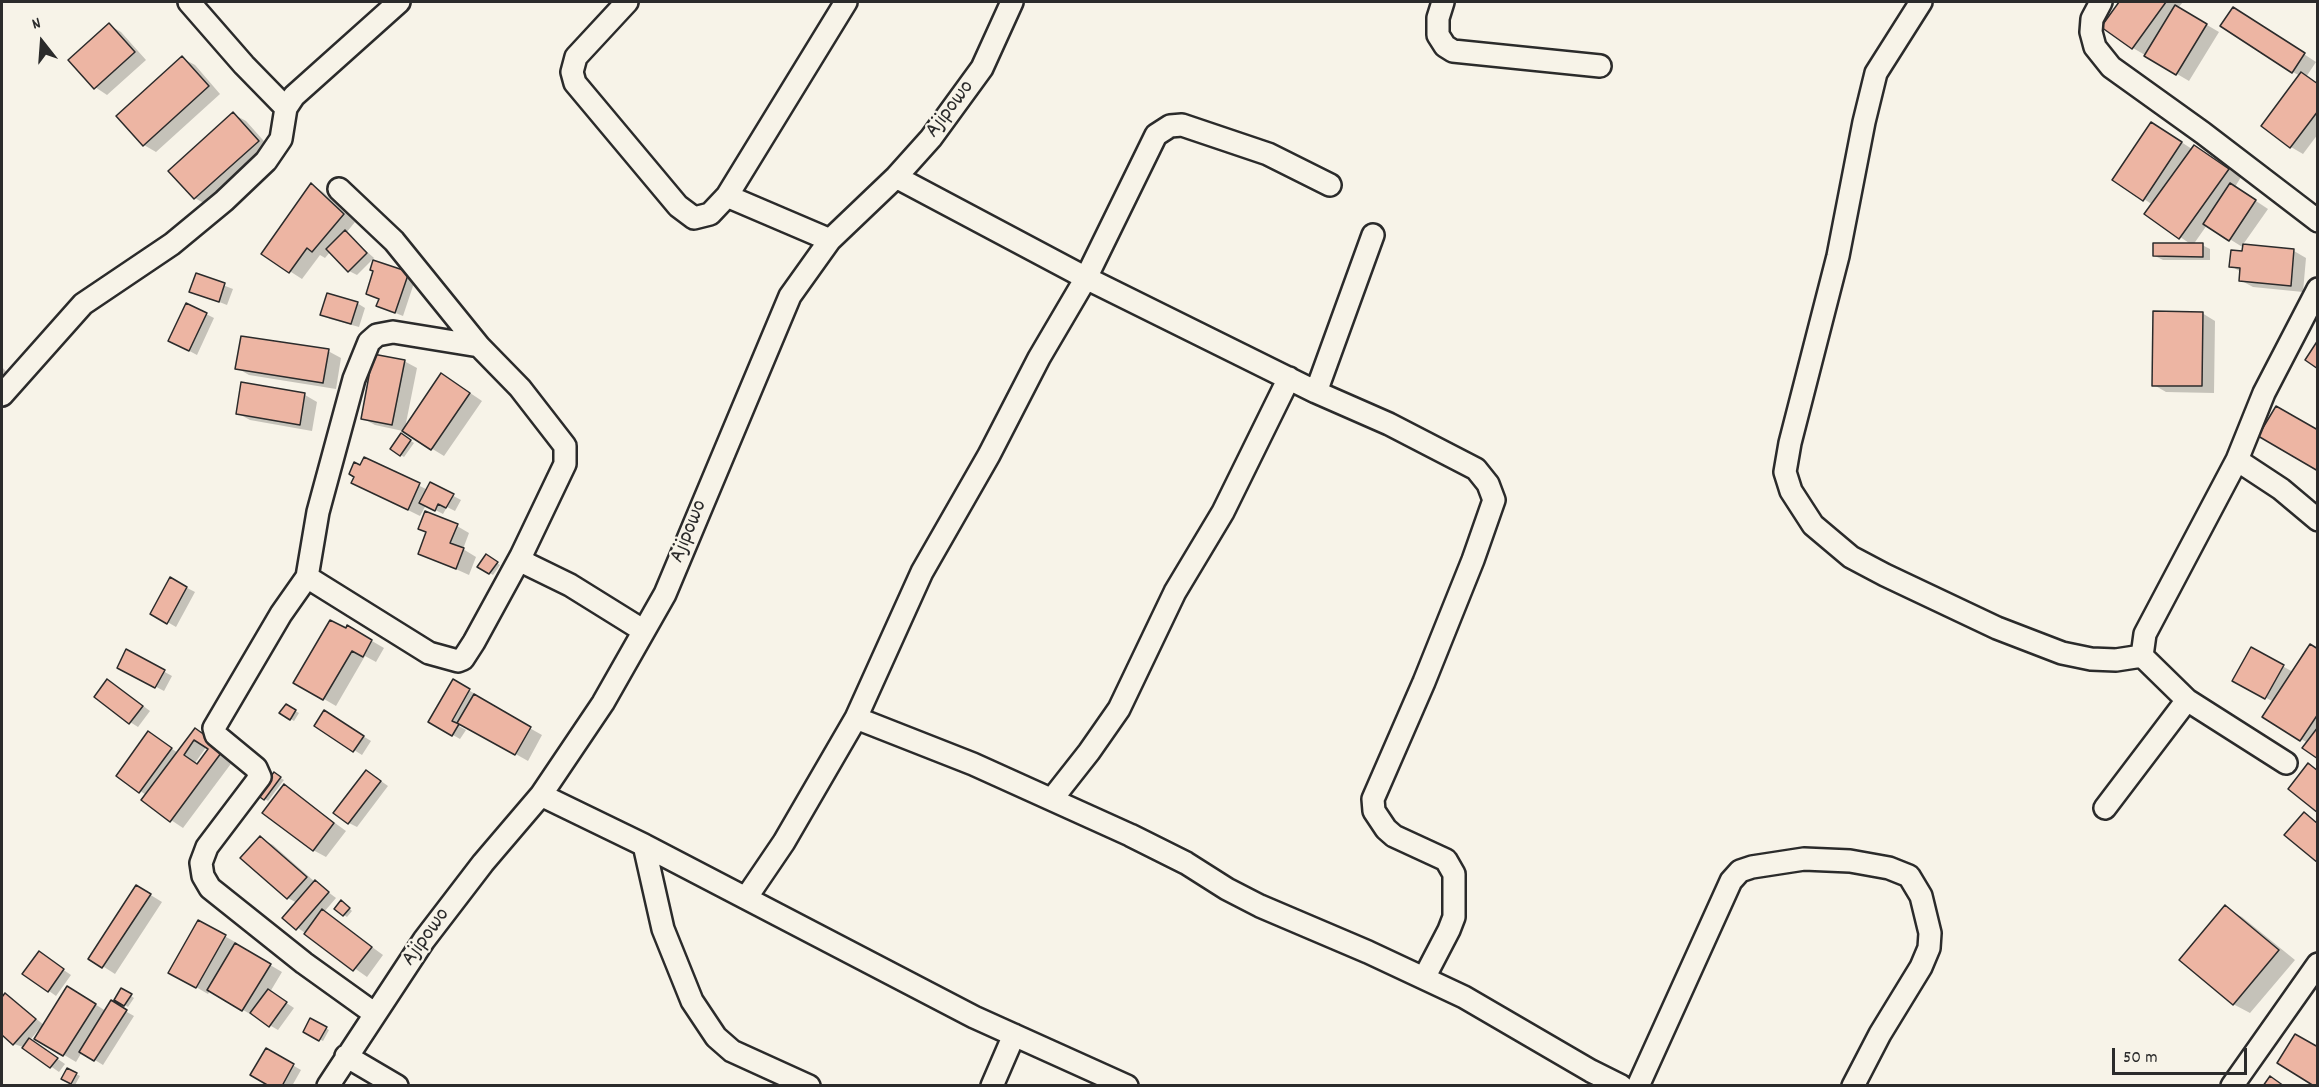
<!DOCTYPE html>
<html>
<head>
<meta charset="utf-8">
<style>
	body { margin:0 }
	#map { position:relative; width:2319px; height:1087px; overflow:hidden; background:#f7f3e8; font-family:Dekko,sans-serif }
	canvas { display:block }
	.frame { position:absolute; inset:0; border:3px solid #2b2b2b; pointer-events:none }
	.north { position:absolute; left:12px; top:12px; width:60px; height:60px; -webkit-text-stroke:4px #f7f3e8; paint-order:stroke; rotate:343deg; font-size:16px; font-weight:700; line-height:24px; text-align:center; color:#2b2b2b }
	.north::after { content:''; display:block; margin:auto; width:21px; height:27px; background:#2b2b2b; clip-path:polygon(50% 0,100% 100%,50% 72%,0 100%) }
	.scale { position:absolute; left:2112px; top:1048px; width:135px; height:27px; box-sizing:border-box; border:3px solid #2b2b2b; border-top:0; padding-left:8px; font-size:18px; line-height:21px; white-space:nowrap; color:#2b2b2b; -webkit-text-stroke:4px #f7f3e8; paint-order:stroke }
</style>
</head>
<body>
<div id="map">
<canvas width="2319" height="1087"></canvas>
<div class="frame"></div>
<div class="north">N</div>
<div class="scale">50 m</div>
</div>
<script>
const ctx = document.querySelector('canvas').getContext('2d');
ctx.lineJoin = 'round';
function fill(path, color) {
  ctx.fillStyle = color;
  ctx.fill(path, 'evenodd');
}
function poly(rows) {
  const path = new Path2D();
  for (const r of rows) {
    path.moveTo(r[0], r[1]);
    for (let i = 2; i < r.length; i += 2) path.lineTo(r[i], r[i + 1]);
  }
  return path;
}
function stroke(path, color, width, dash) {
  ctx.strokeStyle = color;
  ctx.lineWidth = width;
  ctx.lineCap = dash ? 'butt' : 'round';
  ctx.setLineDash(dash || []);
  ctx.stroke(path);
}
function drawText(font, color, halo, rows, align = 'center') {
  ctx.font = font + ' Dekko,sans-serif';
  ctx.lineWidth = 4.5;
  ctx.setLineDash([]);
  ctx.textBaseline = 'middle';
  ctx.strokeStyle = halo;
  ctx.fillStyle = color;
  for (const [text, x, y, turn = 0] of rows) {
    ctx.save();
    ctx.translate(x, y);
    ctx.rotate((+turn || 0) * Math.PI / 180);
    ctx.textAlign = isNaN(turn) ? turn : align;
    if (halo) ctx.strokeText(text, 0, 0);
    ctx.fillText(text, 0, 0);
    ctx.restore();
  }
}
fill(poly([
	[2120,2,2183,2,2178,8,2219,32,2189,81,2133,48,2103,26],
	[2246,16,2316,62,2306,77,2318,84,2318,134,2303,154,2291,147,2300,76,2293,72],
	[109,25,121,32,146,60,107,95,95,87],
	[182,58,195,65,220,94,156,152,144,145],
	[233,114,246,121,271,149,207,205,195,198,170,171],
	[2164,131,2192,149,2206,154,2241,177,2235,187,2268,209,2242,246,2294,251,2306,258,2303,292,2253,287,2240,280,2241,272,2231,266,2243,253,2244,248,2207,225,2193,245,2202,245,2210,249,2210,260,2163,260,2155,256,2192,245,2146,214,2153,205,2144,199],
	[311,184,323,192,355,222,346,233,374,258,357,275,349,271,330,252,325,258,320,255,302,279,263,254],
	[374,262,416,277,403,316,378,306,380,300,367,293,375,271],
	[197,275,233,289,227,305,191,291],
	[357,303,365,308,359,327,330,319,322,314],
	[2202,313,2215,321,2214,393,2166,392,2154,385],
	[206,314,214,318,197,355,178,345],
	[328,351,341,358,336,389,249,375,237,368],
	[404,361,417,368,405,428,454,382,482,401,444,456,403,431,375,425,362,418],
	[2,367,10,376,2,384],
	[305,395,317,402,312,431,250,420,237,413],
	[402,435,414,443,404,457,392,449],
	[364,459,428,490,431,484,461,500,455,511,447,507,443,514,426,505,420,516,353,483],
	[457,526,469,533,463,549,476,557,469,575,420,553],
	[486,556,500,565,493,575,479,566],
	[170,579,195,592,176,627,152,613],
	[348,627,384,648,376,662,365,656,336,706,295,682],
	[2252,649,2293,672,2318,650,2318,757,2308,743,2301,739,2274,702,2234,681],
	[127,651,172,676,164,691,119,667],
	[453,681,477,695,476,698,542,735,528,761,461,723,459,726,466,730,460,739,430,722],
	[115,685,150,711,138,727,130,722],
	[286,706,299,713,294,721,282,713],
	[332,717,371,741,362,755,354,750],
	[195,729,236,757,183,828,171,820,146,795,118,775,149,733,178,753],
	[207,746,210,748,198,765,195,763],
	[274,774,284,780,268,801,259,794],
	[374,776,388,786,357,827,349,823],
	[284,786,346,831,326,857,313,850],
	[260,838,273,845,315,882,336,898,324,912,383,955,367,977,284,918,297,903,288,898],
	[149,894,162,902,115,974,90,958],
	[345,904,352,911,347,917,344,915],
	[2225,907,2242,917,2295,960,2250,1013,2233,1004],
	[199,922,237,943,236,945,282,972,270,992,294,1008,278,1030,210,991,208,994,170,972],
	[46,958,71,975,56,996,49,991],
	[122,990,134,998,128,1007,116,999],
	[6,995,44,1025,80,995,106,1011,111,1003,134,1016,103,1065,82,1052,76,1062,36,1038,43,1028,41,1027,30,1040,65,1064,59,1072,23,1047,14,1044,2,1033,2,1000],
	[311,1020,329,1030,323,1041,305,1032],
	[266,1050,301,1070,292,1086,271,1086],
	[68,1070,80,1076,75,1085,63,1079]
]), '#0003');
const building = poly([
	[2119,2,2166,2,2132,49,2101,27,2119,2],
	[2175,5,2207,24,2176,75,2144,56,2175,5],
	[2233,7,2305,53,2292,73,2220,26,2233,7],
	[109,23,135,52,94,89,68,60,109,23],
	[182,56,209,86,143,146,116,116,182,56],
	[2301,72,2318,84,2318,111,2290,148,2261,126,2301,72],
	[233,112,259,141,194,199,168,171,233,112],
	[2151,122,2182,142,2143,201,2112,180,2151,122],
	[2194,145,2229,169,2179,239,2144,214,2194,145],
	[311,183,344,214,312,252,307,248,289,273,261,254,311,183],
	[2230,183,2256,200,2229,241,2203,224,2230,183],
	[345,230,367,253,348,272,326,249,345,230],
	[2153,243,2203,243,2203,257,2153,256,2153,243],
	[2243,244,2294,249,2291,286,2239,281,2240,268,2229,267,2231,250,2242,251,2243,244],
	[373,260,409,272,395,313,376,306,379,299,366,294,373,271,370,270,373,260],
	[196,273,225,283,219,302,189,292,196,273],
	[327,293,358,302,351,324,320,315,327,293],
	[186,303,207,313,189,351,168,341,186,303],
	[2153,311,2203,312,2202,386,2152,386,2153,311],
	[241,336,329,349,323,383,235,369,241,336],
	[2318,340,2318,369,2305,360,2318,340],
	[373,354,405,360,392,425,361,419,373,354],
	[441,373,470,393,431,450,402,431,441,373],
	[241,382,305,393,300,425,236,414,241,382],
	[2276,406,2318,430,2318,471,2258,436,2276,406],
	[401,433,411,440,400,456,390,449,401,433],
	[364,457,420,483,408,510,351,483,354,477,349,474,354,462,360,465,364,457],
	[430,482,454,494,446,508,438,504,435,511,419,503,430,482],
	[425,511,458,524,450,543,464,548,456,569,418,554,426,532,418,529,425,511],
	[486,554,498,562,489,574,477,567,486,554],
	[170,577,187,587,167,624,150,614,170,577],
	[330,620,346,628,347,625,372,640,363,657,352,651,323,700,293,683,330,620],
	[2310,644,2318,649,2318,714,2300,741,2262,717,2310,644],
	[2251,647,2284,665,2265,699,2232,681,2251,647],
	[126,649,165,670,155,688,117,668,126,649],
	[107,679,143,706,129,724,94,697,107,679],
	[453,679,470,689,452,721,459,724,452,736,428,722,453,679],
	[474,694,531,727,515,755,457,723,474,694],
	[286,704,296,710,290,720,279,713,286,704],
	[324,710,364,736,353,752,314,726,324,710],
	[2318,727,2318,759,2302,748,2318,727],
	[195,728,224,749,170,822,141,800,195,728],
	[194,740,208,749,197,764,184,755,194,740],
	[148,731,172,748,139,793,116,776,148,731],
	[2308,763,2318,771,2318,813,2288,789,2308,763],
	[366,770,381,781,348,824,333,813,366,770],
	[274,772,281,777,264,800,257,795,274,772],
	[284,784,334,823,313,851,262,813,284,784],
	[2304,812,2318,824,2318,863,2284,835,2304,812],
	[260,836,307,877,287,899,240,858,260,836],
	[315,880,329,892,296,930,282,918,315,880],
	[136,885,151,894,102,968,88,959,136,885],
	[341,900,350,908,343,916,334,909,341,900],
	[2225,905,2279,950,2233,1005,2179,960,2225,905],
	[322,909,372,947,353,971,304,934,322,909],
	[198,920,226,935,196,988,168,973,198,920],
	[235,943,271,964,242,1011,207,990,235,943],
	[39,951,64,969,48,992,22,974,39,951],
	[67,986,96,1004,63,1056,34,1039,67,986],
	[121,988,132,994,124,1006,114,1000,121,988],
	[268,989,287,1002,269,1027,250,1013,268,989],
	[5,993,36,1019,13,1045,2,1035,2,997,5,993],
	[111,1000,127,1010,94,1061,79,1052,111,1000],
	[310,1018,327,1027,319,1041,303,1032,310,1018],
	[2295,1034,2318,1047,2318,1086,2314,1086,2277,1063,2295,1034],
	[29,1038,58,1058,50,1068,22,1048,29,1038],
	[266,1048,294,1064,282,1086,269,1086,250,1075,266,1048],
	[67,1068,77,1073,71,1084,61,1079,67,1068],
	[2270,1076,2284,1086,2263,1086,2270,1076]
]);
fill(building, '#edb5a3');
stroke(building, '#2b2b2b', 1.5);
const minor = poly([
	[189,2,244,65,286,108,294,96,399,2],
	[627,2,576,57,572,72,575,83,678,206,694,218,710,214,727,196,846,2],
	[1443,2,1438,18,1438,35,1445,46,1453,51,1600,66],
	[1921,2,1876,73,1864,122,1838,256,1790,443,1785,472,1791,491,1813,525,1851,557,1885,575,1997,628,2062,653,2091,659,2116,660,2142,656],
	[2101,2,2092,19,2091,32,2095,47,2111,67,2203,133,2318,221],
	[896,177,1086,278,1316,392,1389,424,1476,469,1488,484,1494,500,1473,560,1424,682,1373,799,1374,811,1386,829,1394,836,1446,860,1454,874,1454,917,1449,930,1424,978],
	[339,189,394,241,479,346],
	[727,196,830,240],
	[1316,392,1373,235],
	[2,395,83,304,172,244,224,201,266,161,281,139,286,108],
	[2237,460,2281,489,2318,520],
	[307,577,429,653,458,661,463,659,474,642,521,556],
	[2187,700,2286,763],
	[856,718,973,764,1130,835,1186,863,1227,889,1260,906,1368,952,1464,997,1591,1071,1621,1086],
	[541,795,644,845,974,1017,1127,1086],
	[1052,799,1089,752,1119,709,1175,592,1223,512,1289,378],
	[2105,808,2187,700,2142,656,2145,634,2237,460,2264,393,2318,289],
	[644,845,663,929,692,1001,716,1037,732,1051,809,1086],
	[746,898,784,842,856,718,922,572,989,455,1039,358,1086,278,1156,135,1170,126,1182,125,1268,154,1330,185],
	[375,1014,304,963,210,888,203,876,201,863,207,847,260,777,256,768,216,735,214,728,281,614,307,577,318,512,354,379,369,342,377,335,393,332,479,346,520,388,565,446,565,464,521,556,527,564,570,585,644,631],
	[346,1056,397,1086],
	[328,1086,424,940,483,863,541,795,603,703,665,594,790,296,830,240,896,177,931,138,982,68,1012,2],
	[992,1086,1014,1035],
	[1638,1086,1731,881,1740,871,1752,867,1804,859,1850,861,1889,868,1909,876,1921,896,1930,933,1929,948,1921,967,1880,1034,1853,1086],
	[2232,1086,2318,964]
]);
stroke(minor, '#2b2b2b', 26);
stroke(minor, '#f7f3e8', 21);
drawText('22px', '#2b2b2b', '#f7f3e8', [
	["Ajipowo",951,110,-53],
	["Ajipowo",690,532,-68],
	["Ajipowo",427,938,-54]
]);
</script>
</body>
</html>
